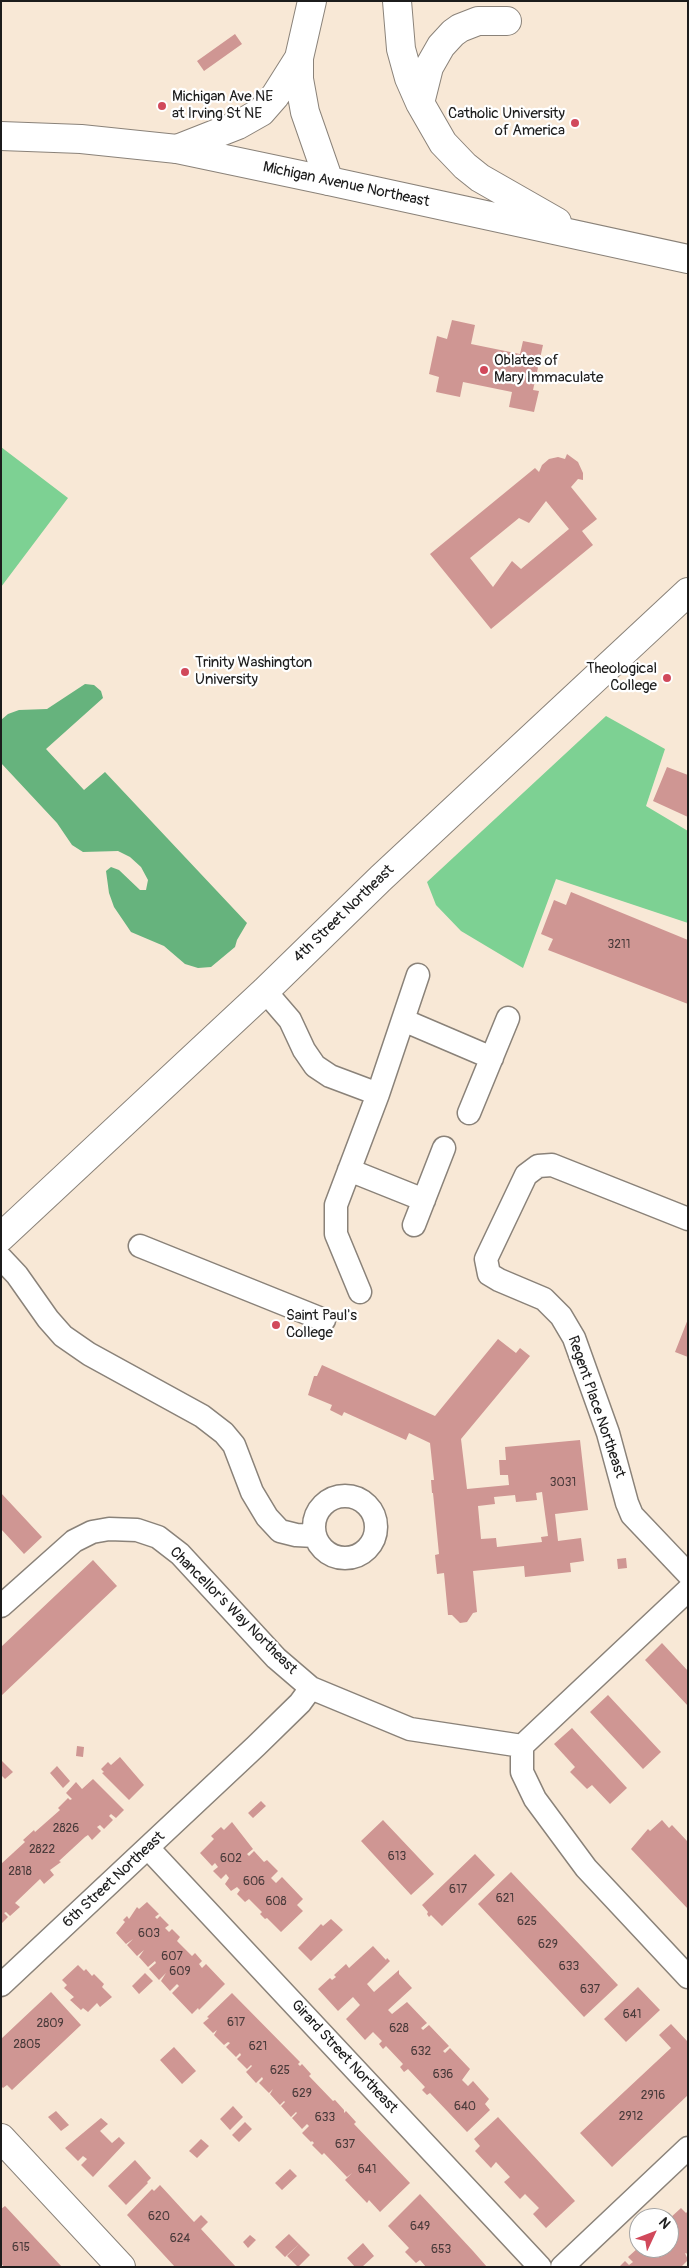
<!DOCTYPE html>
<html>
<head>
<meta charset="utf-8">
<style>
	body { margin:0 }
	#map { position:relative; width:689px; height:2268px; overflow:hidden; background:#f8e8d6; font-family:Pangolin,sans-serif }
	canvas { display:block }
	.frame { position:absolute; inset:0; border:2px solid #1c1c1c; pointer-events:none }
	.north { position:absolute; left:629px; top:2208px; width:50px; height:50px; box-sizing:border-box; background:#fff; border:1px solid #a4a4a4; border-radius:50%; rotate:47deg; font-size:14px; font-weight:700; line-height:20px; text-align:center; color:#1c1c1c }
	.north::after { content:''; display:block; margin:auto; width:18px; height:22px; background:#d1495b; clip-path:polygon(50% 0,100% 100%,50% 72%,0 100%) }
</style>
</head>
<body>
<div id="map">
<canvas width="689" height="2268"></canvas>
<div class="frame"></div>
<div class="north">N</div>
</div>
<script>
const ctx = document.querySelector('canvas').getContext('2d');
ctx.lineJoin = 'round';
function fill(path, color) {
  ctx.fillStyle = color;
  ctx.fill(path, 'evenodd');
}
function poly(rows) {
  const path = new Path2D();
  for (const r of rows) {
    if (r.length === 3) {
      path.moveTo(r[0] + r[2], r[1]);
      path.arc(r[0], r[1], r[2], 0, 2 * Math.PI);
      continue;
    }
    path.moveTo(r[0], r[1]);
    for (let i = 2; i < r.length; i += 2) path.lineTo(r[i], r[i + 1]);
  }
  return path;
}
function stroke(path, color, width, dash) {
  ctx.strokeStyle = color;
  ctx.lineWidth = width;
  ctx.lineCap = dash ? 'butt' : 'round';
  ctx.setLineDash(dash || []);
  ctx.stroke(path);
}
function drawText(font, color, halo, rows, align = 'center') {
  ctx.font = font + ' Pangolin,sans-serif';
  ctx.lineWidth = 4.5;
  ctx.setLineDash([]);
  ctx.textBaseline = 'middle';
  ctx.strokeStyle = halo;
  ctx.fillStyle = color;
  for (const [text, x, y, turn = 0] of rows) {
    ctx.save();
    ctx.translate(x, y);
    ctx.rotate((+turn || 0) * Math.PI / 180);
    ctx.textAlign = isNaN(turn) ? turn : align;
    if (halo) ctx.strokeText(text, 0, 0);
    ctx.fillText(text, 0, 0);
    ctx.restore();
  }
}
fill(poly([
	[1,447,68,498,1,587],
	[606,716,665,749,646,806,688,831,688,923,556,879,523,968,461,931,436,905,427,882]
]), '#7dd193');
fill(poly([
	[85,684,94,685,101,691,103,698,46,749,84,790,105,772,247,923,237,940,235,947,211,967,198,968,185,964,164,946,131,932,114,907,109,893,106,871,111,867,119,870,140,890,146,890,148,880,141,867,130,857,118,851,83,852,72,845,57,823,1,763,1,720,8,714,19,710,47,709]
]), '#66b37d');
fill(poly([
	[235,34,242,44,204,71,197,61],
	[452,320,475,325,471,344,520,354,523,341,543,345,533,390,539,391,534,412,509,407,512,392,463,382,460,397,436,392,439,377,429,374,437,336,447,339],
	[567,454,578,462,583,473,583,480,578,479,571,487,597,519,582,531,593,545,491,629,430,554,535,468,539,472,542,465,549,459,558,457,565,459],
	[546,501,569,529,521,569,512,561,493,587,470,558,519,518,529,523],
	[667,767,688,775,688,817,653,801],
	[571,892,688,940,688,1004,548,950,553,939,541,934,554,900,566,905],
	[688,1319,688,1357,675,1352],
	[498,1339,516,1353,520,1348,530,1356,461,1439,467,1489,509,1485,508,1475,500,1475,499,1460,506,1460,505,1447,580,1440,588,1510,555,1514,558,1541,581,1538,584,1561,570,1563,571,1572,525,1577,524,1566,473,1571,477,1612,473,1613,467,1622,460,1623,452,1615,448,1615,444,1573,437,1574,435,1555,439,1554,433,1493,432,1493,431,1480,434,1480,430,1443,409,1433,406,1440,344,1412,342,1416,330,1410,332,1405,308,1395,314,1376,317,1376,322,1365,435,1416],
	[542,1492,548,1536,541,1537,542,1542,497,1547,496,1538,481,1539,478,1506,495,1504,494,1497,515,1495,516,1502,537,1500,536,1493],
	[1,1493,42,1537,24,1554,1,1529],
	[626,1558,627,1568,618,1569,617,1559],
	[93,1560,117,1586,1,1696,1,1647],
	[662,1643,688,1671,688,1706,645,1660],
	[608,1695,661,1752,643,1769,590,1712],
	[572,1728,627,1788,610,1804,592,1785,587,1789,570,1772,575,1767,554,1744],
	[77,1746,84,1747,83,1757,76,1756],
	[120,1757,144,1785,129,1800,102,1773,104,1772,101,1769,108,1762,111,1765],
	[2,1761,13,1772,5,1779,1,1775],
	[57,1766,70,1781,63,1788,50,1773],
	[93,1779,124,1810,116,1818,111,1814,109,1816,113,1820,104,1829,100,1825,97,1827,101,1831,92,1840,88,1835,85,1837,59,1861,61,1862,50,1870,54,1875,44,1884,40,1879,15,1903,20,1907,10,1916,6,1912,4,1913,8,1917,1,1924,1,1864,25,1842,23,1840,34,1830,35,1832,60,1810,58,1808,68,1798,70,1800,72,1799,66,1793,76,1782,82,1789],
	[261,1801,266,1806,253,1818,248,1813],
	[383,1820,434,1874,411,1895,361,1841],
	[662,1820,669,1828,672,1825,688,1842,688,1909,631,1849,648,1829,650,1831],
	[232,1822,253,1849,247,1854,249,1856,254,1851,264,1862,267,1860,278,1871,271,1878,276,1883,282,1877,303,1899,297,1905,303,1911,281,1932,267,1918,265,1919,260,1914,262,1912,249,1899,245,1902,237,1894,240,1890,237,1887,231,1891,225,1884,229,1878,226,1874,221,1879,213,1871,218,1867,215,1863,212,1866,200,1853,214,1839,211,1836,221,1827,224,1830],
	[475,1854,495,1875,442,1926,431,1915,429,1917,427,1914,428,1912,422,1905],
	[511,1872,618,1985,584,2017,478,1904],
	[147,1902,159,1914,155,1917,157,1919,160,1916,169,1925,165,1928,169,1932,172,1929,180,1937,177,1941,192,1956,195,1953,202,1961,199,1964,202,1968,206,1964,225,1984,199,2010,198,2008,192,2014,172,1993,179,1986,177,1984,170,1991,161,1981,166,1973,159,1980,149,1969,156,1963,155,1961,148,1967,139,1957,144,1950,137,1956,127,1945,133,1939,126,1944,116,1933,125,1922,123,1920,127,1916,129,1919,137,1907,139,1909],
	[331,1919,343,1930,311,1961,298,1948,321,1924,323,1926],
	[373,1946,386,1960,387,1958,390,1961,367,1984,374,1992,399,1970,399,1974,412,1988,388,2010,392,2014,407,2002,427,2023,421,2028,423,2030,429,2025,449,2046,443,2051,445,2053,450,2048,470,2069,462,2080,468,2086,473,2081,489,2099,485,2104,490,2110,467,2132,430,2093,427,2095,422,2090,425,2087,408,2069,404,2072,400,2067,403,2064,386,2046,383,2049,379,2044,382,2041,373,2032,365,2040,346,2019,360,2005,353,1997,338,2011,318,1989,330,1978,332,1980,336,1977,334,1975,346,1964,349,1968],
	[78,1965,84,1971,86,1969,92,1976,94,1974,104,1984,102,1987,112,1997,100,2007,97,2003,88,2012,83,2008,81,2010,70,2000,74,1997,64,1988,67,1985,62,1980],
	[145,1973,153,1981,139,1994,132,1986],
	[638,1987,660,2010,626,2042,604,2019],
	[51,1992,81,2025,12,2090,7,2085,3,2088,1,2086,1,2039],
	[232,1993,300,2062,298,2064,300,2066,302,2064,311,2074,309,2076,333,2101,335,2100,344,2110,344,2113,346,2111,356,2122,354,2124,410,2183,380,2212,369,2200,367,2203,345,2180,352,2173,347,2177,324,2153,322,2155,312,2145,314,2143,312,2141,311,2142,302,2133,309,2126,307,2124,302,2129,292,2118,297,2113,296,2112,291,2117,281,2106,285,2102,284,2101,280,2105,270,2094,273,2089,269,2093,259,2083,263,2079,262,2077,256,2083,246,2072,252,2066,251,2065,247,2069,237,2059,241,2055,240,2053,236,2057,226,2047,230,2043,228,2042,224,2045,214,2035,217,2030,213,2033,203,2023,209,2018,207,2017],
	[671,2024,688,2042,688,2095,612,2167,580,2133,671,2048,659,2035],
	[174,2047,196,2071,182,2084,160,2060],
	[233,2106,243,2117,230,2130,220,2119],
	[56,2111,69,2125,61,2131,48,2117],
	[498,2117,575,2201,546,2228,533,2214,539,2208,525,2194,520,2199,504,2182,510,2177,496,2162,491,2168,475,2151,480,2146,474,2139],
	[101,2118,108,2124,100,2131,112,2143,119,2137,125,2143,93,2177,81,2165,87,2159,83,2156,78,2161,65,2148],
	[245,2122,252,2129,239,2142,232,2135],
	[201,2139,209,2146,197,2158,189,2151],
	[135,2160,151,2178,147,2182,148,2183,126,2205,108,2186],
	[290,2169,297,2176,282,2190,275,2183],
	[160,2185,194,2222,201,2215,208,2222,201,2229,236,2267,175,2267,127,2215,152,2189,154,2191],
	[420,2194,473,2251,487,2267,426,2267,420,2260,416,2263,405,2252,409,2248,388,2226],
	[5,2206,6,2207,62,2267,4,2267,1,2263,1,2209],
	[681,2208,686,2213,688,2211,688,2254,685,2253,688,2260,681,2267,619,2267,625,2261,629,2265,633,2262,628,2257,638,2248,669,2248,669,2219],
	[289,2234,299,2244,285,2257,275,2247],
	[250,2235,256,2240,248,2248,243,2242],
	[363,2243,374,2256,362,2267,355,2267,347,2258],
	[299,2244,310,2255,298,2267,287,2256]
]), '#cf9693');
const street = poly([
	[265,991,290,1020,304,1050,315,1066,330,1076,378,1094,336,1205,336,1234,360,1292],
	[403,1020,492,1058],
	[378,1094,418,975],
	[469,1113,508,1018],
	[349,1170,424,1200],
	[688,1219,552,1165,538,1166,526,1175,486,1259,489,1274,499,1280,544,1299,561,1316,574,1338,608,1433,627,1503,632,1515,688,1574],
	[414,1225,444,1148],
	[140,1246,324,1320],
	[1,1258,17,1275,48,1319,63,1336,89,1354,202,1416,224,1433,234,1445,252,1492,267,1517,280,1531,296,1535,315,1536],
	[345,1527,31],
	[688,1590,522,1746,522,1772,535,1799,586,1868,688,1977],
	[1,1606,74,1541,92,1532,109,1529,137,1530,158,1537,180,1554,276,1658,311,1688],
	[148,1848,540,2267],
	[1,1985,256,1746,300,1703,311,1688,410,1729,522,1746],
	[562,2267,688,2148]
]);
const secondary = poly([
	[1,136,81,139,177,149,329,181],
	[1,1237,265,991,381,878,688,592],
	[1,2138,121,2267]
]);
const primary = poly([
	[312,1,299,58,299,79,305,112,329,181,688,259],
	[397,1,401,49,409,78,420,103,443,143,465,166,480,178,557,222],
	[420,103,429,67,441,46,453,33,460,28,478,21,507,21],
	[177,149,238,125,261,112,275,96,299,58]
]);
stroke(street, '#8a8279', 25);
stroke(secondary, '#8a8279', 30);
stroke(primary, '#8a8279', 30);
stroke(street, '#fff', 22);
stroke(secondary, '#fff', 28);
stroke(primary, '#fff', 28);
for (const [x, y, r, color] of [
	[162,106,5,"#d1495b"],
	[575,123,5,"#d1495b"],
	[484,370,5,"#d1495b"],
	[185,672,5,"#d1495b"],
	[667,678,5,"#d1495b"],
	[276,1325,5,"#d1495b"]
]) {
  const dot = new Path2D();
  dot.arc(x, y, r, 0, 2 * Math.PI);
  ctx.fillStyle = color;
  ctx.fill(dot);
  stroke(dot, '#fff', 2);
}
drawText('12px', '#493a3a', null, [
	["3211",619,945],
	["3031",563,1483],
	["2826",66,1829],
	["2822",42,1850],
	["613",397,1857],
	["602",231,1859],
	["2818",20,1872],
	["606",254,1882],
	["617",458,1890],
	["621",505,1899],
	["608",276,1902],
	["625",527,1922],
	["603",149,1934],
	["629",548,1945],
	["607",172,1957],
	["633",569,1967],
	["609",180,1972],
	["637",590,1990],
	["641",632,2015],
	["617",236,2023],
	["2809",50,2024],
	["628",399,2029],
	["2805",27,2045],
	["621",258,2047],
	["632",421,2052],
	["625",280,2071],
	["636",443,2075],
	["629",302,2094],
	["2916",653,2096],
	["640",465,2107],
	["2912",631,2117],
	["633",325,2118],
	["637",345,2145],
	["641",367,2170],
	["620",159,2217],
	["649",420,2227],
	["624",180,2239],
	["615",21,2248],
	["653",441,2250]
]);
drawText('15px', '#1c1c1c', '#fff', [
	["Michigan Ave NE",172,97],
	["at Irving St NE",172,114],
	["Catholic University",565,114,"right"],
	["of America",565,131,"right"],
	["Oblates of",494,361],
	["Mary Immaculate",494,378],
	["Trinity Washington",195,663],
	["University",195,680],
	["Theological",657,669,"right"],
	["College",657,686,"right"],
	["Saint Paul's",286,1316],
	["College",286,1333]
], 'left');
drawText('15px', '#1c1c1c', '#fff', [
	["Michigan Avenue Northeast",346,185,12],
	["4th Street Northeast",344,914,-44],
	["Regent Place Northeast",596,1407,71],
	["Chancellor's Way Northeast",233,1611,45],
	["6th Street Northeast",114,1880,-43],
	["Girard Street Northeast",344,2057,47]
]);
</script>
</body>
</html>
